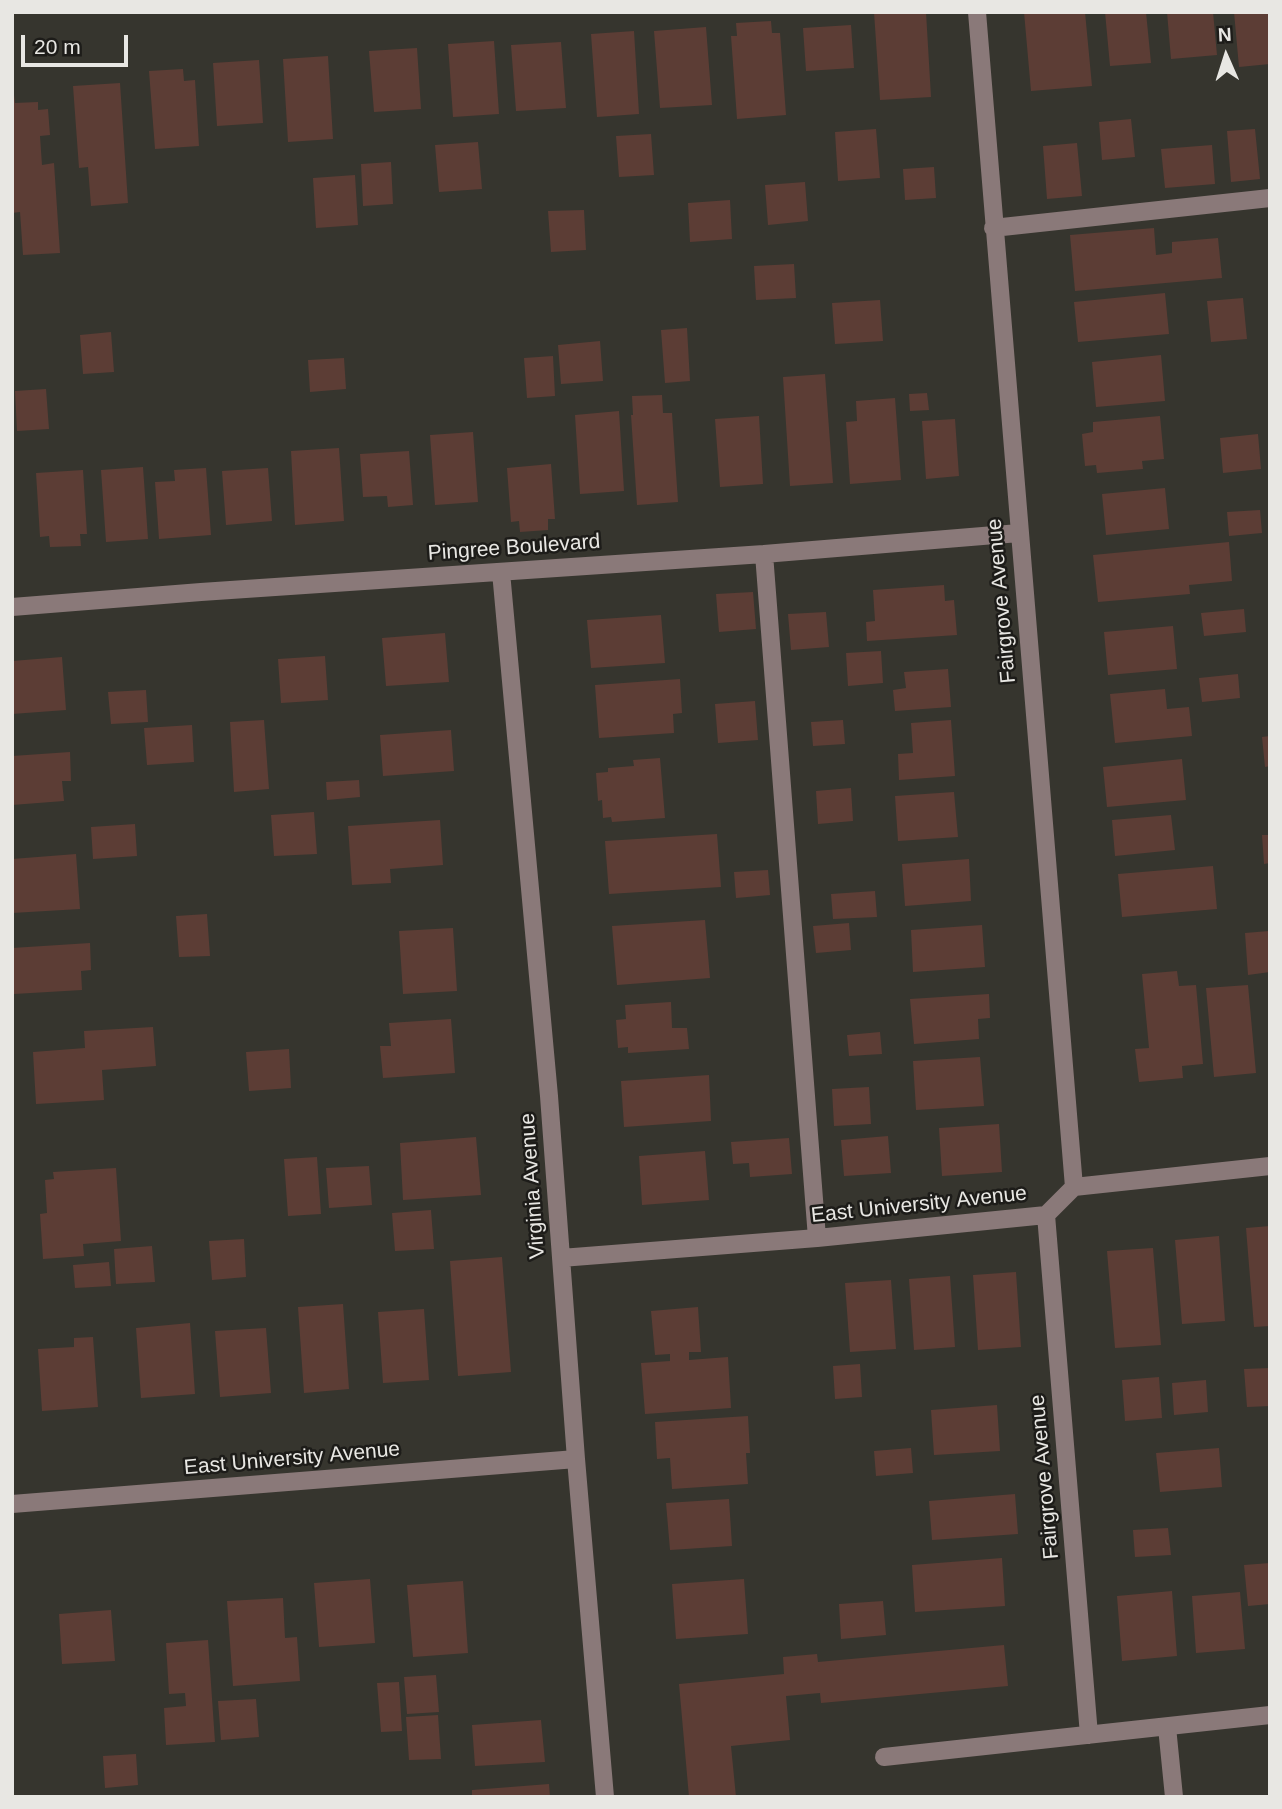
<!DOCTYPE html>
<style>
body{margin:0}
#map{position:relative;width:1282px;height:1809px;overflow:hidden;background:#36352e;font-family:Helvetica,sans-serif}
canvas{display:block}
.frame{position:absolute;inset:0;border:14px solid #e8e7e3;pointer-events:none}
.north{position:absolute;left:1191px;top:21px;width:70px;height:70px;-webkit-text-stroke:5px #1d1c19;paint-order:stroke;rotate:357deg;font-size:19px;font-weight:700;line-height:28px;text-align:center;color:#e8e7e3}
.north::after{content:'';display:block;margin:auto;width:24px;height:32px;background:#e8e7e3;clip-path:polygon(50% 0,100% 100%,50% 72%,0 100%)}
.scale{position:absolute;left:21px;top:35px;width:107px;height:32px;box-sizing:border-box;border:4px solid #e8e7e3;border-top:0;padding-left:9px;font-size:21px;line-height:24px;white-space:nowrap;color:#e8e7e3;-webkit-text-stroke:5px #1d1c19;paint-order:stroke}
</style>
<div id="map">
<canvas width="1282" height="1809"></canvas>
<div class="frame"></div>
<div class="north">N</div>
<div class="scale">20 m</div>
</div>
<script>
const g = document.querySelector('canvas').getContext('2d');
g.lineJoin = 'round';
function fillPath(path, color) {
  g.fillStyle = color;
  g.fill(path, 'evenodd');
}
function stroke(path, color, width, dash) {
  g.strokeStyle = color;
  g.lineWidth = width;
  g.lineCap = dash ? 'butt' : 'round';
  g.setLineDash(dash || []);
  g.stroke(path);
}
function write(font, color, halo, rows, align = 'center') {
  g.font = font + ' Helvetica,sans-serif';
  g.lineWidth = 5;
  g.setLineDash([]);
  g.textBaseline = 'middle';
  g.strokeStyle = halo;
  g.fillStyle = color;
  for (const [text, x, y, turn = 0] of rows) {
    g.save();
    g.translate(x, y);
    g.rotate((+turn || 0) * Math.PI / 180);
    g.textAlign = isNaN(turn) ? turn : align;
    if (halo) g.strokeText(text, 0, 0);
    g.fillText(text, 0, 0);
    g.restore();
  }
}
const building = new Path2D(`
 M874,12H926L931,97L880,100Z
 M1024,12H1085L1092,86L1031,91Z
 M1105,12H1146L1151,63L1110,66Z
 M1167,12H1213L1217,55L1171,59Z
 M1234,12H1270V64L1239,67Z
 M771,21L772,33H780L786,115L737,119L731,36H737L736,23Z
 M851,25L854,68L806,71L803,28Z
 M706,27L712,105L660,108L654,31Z
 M634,31L639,114L597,117L591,34Z
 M494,41L499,114L453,117L448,44Z
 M561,42L566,108L516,111L511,45Z
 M417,48L421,109L374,112L369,51Z
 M328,56L333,139L288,142L283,59Z
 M259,60L263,123L217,126L213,63Z
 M183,69L184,81L195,80L199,146L155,149L149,71Z
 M120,83L128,203L91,206L88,167L79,168L73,86Z
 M12,95H14L15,103L38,102V110L48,109L50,135L40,136L42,165L54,163L60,253L23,255L20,212L12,213Z
 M1131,119L1135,157L1102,160L1099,122Z
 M876,129L880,178L838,181L835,132Z
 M1255,129L1260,179L1231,182L1227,131Z
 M651,134L654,175L619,177L616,136Z
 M478,142L482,189L439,192L435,145Z
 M1077,143L1082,196L1047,199L1043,146Z
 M1212,145L1215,184L1165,188L1161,149Z
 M391,162L393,204L363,206L361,164Z
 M934,167L936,198L905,200L903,169Z
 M355,175L358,225L316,228L313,178Z
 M805,182L808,221L768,225L765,185Z
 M730,200L732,239L690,242L688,203Z
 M584,210L586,250L551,252L548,211Z
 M1154,228L1156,255L1172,253V242L1218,238L1222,278L1075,291L1070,235Z
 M794,264L796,298L756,300L754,266Z
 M1165,293L1169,334L1078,342L1074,302Z
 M1243,298L1247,339L1211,342L1207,301Z
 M880,300L883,341L835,344L832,303Z
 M687,328L690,381L665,383L661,330Z
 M111,332L114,372L83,374L80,335Z
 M600,341L603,381L561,384L558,345Z
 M1161,355L1165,401L1096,407L1092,362Z
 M553,356L555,396L527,398L524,358Z
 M344,358L346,389L310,392L308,360Z
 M825,374L833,483L790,486L783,377Z
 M46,389L49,429L17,431L15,391Z
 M927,393L929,410L910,411L909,394Z
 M662,395L663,413H672L678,502L637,505L631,415H633L632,396Z
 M895,398L901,480L850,484L846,422L857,421L856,401Z
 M619,411L624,491L580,494L575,415Z
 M759,416L763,484L720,487L715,419Z
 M1160,416L1164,459L1142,461L1143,469L1097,473L1096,465L1085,466L1082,434L1093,432V422Z
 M955,419L959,476L926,479L922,421Z
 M473,432L478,502L435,505L430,435Z
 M1258,434L1261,469L1223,473L1220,438Z
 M339,448L344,521L295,525L291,451Z
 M409,451L413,505L388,507L387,496L363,497L360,454Z
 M551,464L555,519H548V530L520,532L519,521L511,522L507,468Z
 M143,467L148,539L106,542L101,470Z
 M206,468L211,535L159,539L155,482L175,481L174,470Z
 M268,468L272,521L226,525L222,471Z
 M83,470L87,534H80L81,546L50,547L49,536L40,537L36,473Z
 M1165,488L1169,529L1106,535L1102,494Z
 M1260,510L1262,533L1229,536L1227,512Z
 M1229,542L1232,581L1189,585L1190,594L1098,602L1093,555Z
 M944,585L945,601L954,600L957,635L867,641L866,622L875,621L873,590Z
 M753,592L756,629L719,632L716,594Z
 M1244,609L1246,632L1204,636L1201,613Z
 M826,612L829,647L791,650L788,614Z
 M661,615L665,663L591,668L587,620Z
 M1173,626L1177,669L1108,675L1104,632Z
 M445,633L449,682L386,686L382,638Z
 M881,651L883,683L848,686L846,653Z
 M325,656L328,700L281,703L278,659Z
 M62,657L66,710L12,714V661Z
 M948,669L951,707L895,711L893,690L906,688L904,672Z
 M1238,674L1240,698L1202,702L1199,678Z
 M680,679L682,713L673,714L674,733L599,738L595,685Z
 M1165,689L1167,709L1189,707L1192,736L1115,743L1110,694Z
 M146,690L148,722L111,724L108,692Z
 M755,701L758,740L718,743L715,704Z
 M264,720L269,789L234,792L230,722Z
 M843,720L845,744L813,746L811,722Z
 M951,720L955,776L899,780L898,754L913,753L911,723Z
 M192,725L194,762L147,765L144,728Z
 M451,730L454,771L383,776L380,735Z
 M1270,736V766L1265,767L1262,737Z
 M70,752L71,781H62L64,801L12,805V756Z
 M660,758L665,818L612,822L611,817L603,818L602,800L598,801L596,773L608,772V768L634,766L633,760Z
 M1182,759L1186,800L1107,807L1103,767Z
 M359,780L360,797L327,800L326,782Z
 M851,788L853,821L818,824L816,791Z
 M954,792L958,837L898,841L895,796Z
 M314,812L317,854L274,856L271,815Z
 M1171,815L1175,850L1115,856L1112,820Z
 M440,820L443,865L390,869L391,883L352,885L348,826Z
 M135,824L137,856L93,859L91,827Z
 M717,834L721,887L609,894L605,841Z
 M1262,835H1270V863L1264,864Z
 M76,854L80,909L12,913V859Z
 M969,859L971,901L905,906L902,864Z
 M1213,866L1217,909L1122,917L1118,874Z
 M768,870L770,895L736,898L734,872Z
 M875,891L877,917L833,919L831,894Z
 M207,914L210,956L179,957L176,916Z
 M705,920L710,978L617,985L612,926Z
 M849,923L851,950L816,953L813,926Z
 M982,925L985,967L913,972L911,930Z
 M453,928L457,991L403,994L399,931Z
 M1269,931L1270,972L1248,975L1245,933Z
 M90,943L91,970L81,971L82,990L14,994L12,948Z
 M1177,971L1179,986L1196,985L1203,1064L1182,1066L1183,1078L1139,1082L1135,1049L1149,1048L1142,974Z
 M1248,985L1256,1073L1214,1077L1206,988Z
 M989,994L990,1018L978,1019L979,1039L914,1044L910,999Z
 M671,1002L672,1028H687L689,1049L628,1053V1047L618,1048L616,1020L626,1019L625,1005Z
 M451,1019L455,1073L383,1078L380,1046H391L389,1023Z
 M153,1027L156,1066L102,1070L104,1100L36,1104L33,1052L85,1048L84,1031Z
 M880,1032L882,1054L849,1056L847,1035Z
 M289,1049L291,1088L249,1091L246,1052Z
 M980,1057L984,1106L916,1110L913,1061Z
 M709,1075L711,1121L624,1127L621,1081Z
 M869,1087L871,1124L834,1126L832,1089Z
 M999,1124L1002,1172L942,1176L939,1128Z
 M888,1136L891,1173L844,1176L841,1140Z
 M476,1137L481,1195L403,1200L400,1143Z
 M789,1138L792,1174L750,1177L749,1163L733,1164L731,1142Z
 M705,1151L709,1200L642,1205L639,1156Z
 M317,1157L321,1214L288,1216L284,1159Z
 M369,1166L372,1205L329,1208L326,1168Z
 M116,1168L121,1241L83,1244L84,1256L43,1259L40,1214L47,1213L45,1180L54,1179L53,1172Z
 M431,1210L434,1249L395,1251L392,1213Z
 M1270,1226V1326L1254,1327L1246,1228Z
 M1219,1236L1225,1321L1182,1324L1175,1240Z
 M244,1239L246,1277L212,1280L209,1241Z
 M152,1246L155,1282L116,1284L114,1249Z
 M1153,1248L1161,1345L1115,1348L1107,1251Z
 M502,1257L511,1372L458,1376L450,1261Z
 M109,1262L111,1286L75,1288L73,1265Z
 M1016,1272L1021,1347L978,1350L973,1275Z
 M950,1276L955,1347L914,1350L909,1279Z
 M891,1280L896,1349L850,1352L845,1283Z
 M343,1304L349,1389L304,1393L298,1307Z
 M698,1307L701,1352H689V1360L728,1357L731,1408L645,1414L641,1363L670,1361V1354L655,1355L651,1311Z
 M424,1309L429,1380L383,1383L378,1312Z
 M190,1323L195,1394L141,1398L136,1328Z
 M266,1328L271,1393L220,1397L215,1331Z
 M93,1337L98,1407L42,1411L38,1349L74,1347V1338Z
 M860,1364L862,1397L835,1399L833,1366Z
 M1270,1368V1406L1247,1407L1244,1369Z
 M1159,1377L1162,1418L1125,1421L1122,1380Z
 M1206,1380L1208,1412L1174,1415L1172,1383Z
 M997,1405L1000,1451L934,1455L931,1410Z
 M748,1416L750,1453H746L748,1484L672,1489L670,1458L657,1459L655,1422Z
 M911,1448L913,1473L876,1476L874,1451Z
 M1219,1448L1222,1487L1160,1492L1156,1453Z
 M1015,1494L1018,1534L932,1540L929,1501Z
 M729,1499L732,1546L670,1550L666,1503Z
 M1168,1528L1171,1555L1135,1557L1133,1530Z
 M1002,1558L1005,1606L915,1612L912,1565Z
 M1270,1563V1604L1248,1606L1244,1565Z
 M370,1579L375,1643L319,1647L314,1583Z
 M744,1579L748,1634L676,1639L672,1584Z
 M463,1581L468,1653L413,1657L407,1585Z
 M1172,1591L1177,1656L1122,1661L1117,1596Z
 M1240,1592L1245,1649L1196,1653L1192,1596Z
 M283,1598L285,1638L297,1637L300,1681L233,1686L227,1601Z
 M883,1601L886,1635L841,1639L839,1604Z
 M111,1610L115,1661L62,1664L59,1614Z
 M208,1640L215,1742L166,1745L164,1708L186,1706L185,1693L169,1694L166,1643Z
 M1004,1645L1008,1686L821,1703L820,1693L786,1696L790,1740L731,1746L736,1797H689L679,1684L784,1674L783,1657L817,1654L818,1662Z
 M436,1675L439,1712L407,1714L404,1677Z
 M399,1682L402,1731L381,1732L377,1683Z
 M256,1699L259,1737L221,1740L218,1701Z
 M438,1715L441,1759L409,1760L406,1717Z
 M541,1720L545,1762L475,1766L472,1725Z
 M136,1754L138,1785L105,1788L103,1756Z
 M549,1784L550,1797H472V1790Z`);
const minor = new Path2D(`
 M977,12L1074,1187
 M993,228L1270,198
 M764,554L817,1238
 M501,572L549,1096L576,1459L605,1797
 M12,607L201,592L764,554L1019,533
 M1046,1215L1089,1735
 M561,1258L817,1238L1046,1215L1074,1187L1270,1166
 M12,1504L576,1459
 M1167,1727L1174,1797
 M884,1757L1270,1715`);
const streetNames = [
 ["Pingree Boulevard",514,548,-4],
 ["Fairgrove Avenue",1002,601,-95],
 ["Virginia Avenue",533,1186,-94],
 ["East University Avenue",919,1205,-6],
 ["East University Avenue",292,1459,-5],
 ["Fairgrove Avenue",1045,1477,-95]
];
fillPath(building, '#5c3d35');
stroke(minor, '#8a7979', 18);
write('21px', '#e8e7e3', '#1d1c19', streetNames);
</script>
